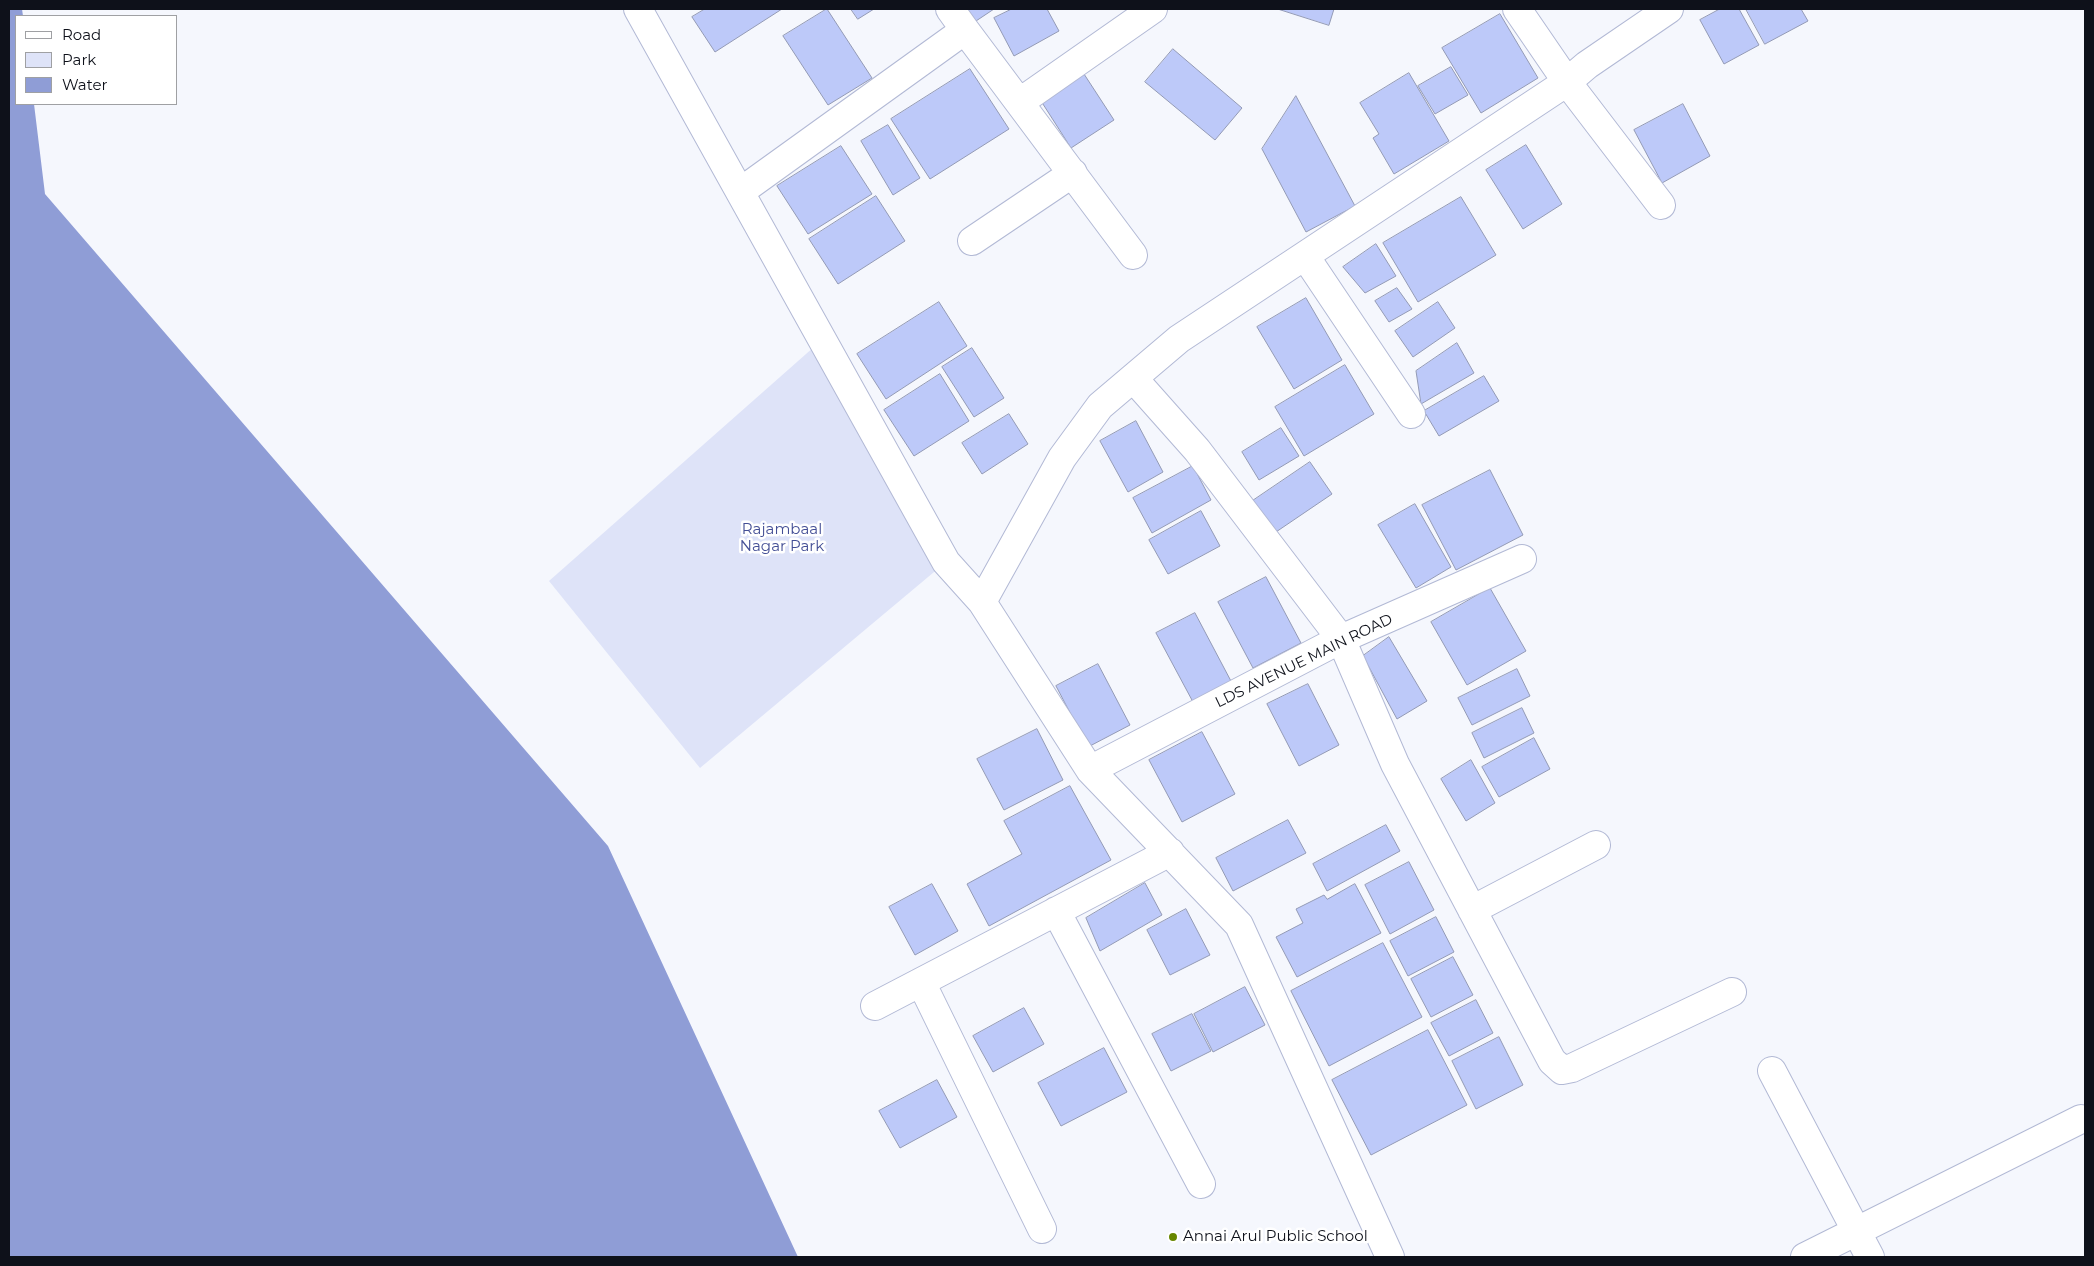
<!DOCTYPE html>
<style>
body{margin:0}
#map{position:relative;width:2094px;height:1266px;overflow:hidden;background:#f5f7fd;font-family:Montserrat,sans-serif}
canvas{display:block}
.frame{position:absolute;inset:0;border:10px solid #0e111a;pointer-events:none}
.legend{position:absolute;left:15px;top:15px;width:162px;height:90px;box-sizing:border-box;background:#fff;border:1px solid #9fa0a3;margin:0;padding:6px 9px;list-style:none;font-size:15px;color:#0e111a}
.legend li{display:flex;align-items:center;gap:10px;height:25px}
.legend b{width:25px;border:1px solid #9fa0a3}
</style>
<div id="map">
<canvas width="2094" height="1266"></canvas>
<div class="frame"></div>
<ul class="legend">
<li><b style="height:6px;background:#fff"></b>Road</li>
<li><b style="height:14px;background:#dee3f8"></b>Park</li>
<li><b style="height:14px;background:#8f9dd6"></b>Water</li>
</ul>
</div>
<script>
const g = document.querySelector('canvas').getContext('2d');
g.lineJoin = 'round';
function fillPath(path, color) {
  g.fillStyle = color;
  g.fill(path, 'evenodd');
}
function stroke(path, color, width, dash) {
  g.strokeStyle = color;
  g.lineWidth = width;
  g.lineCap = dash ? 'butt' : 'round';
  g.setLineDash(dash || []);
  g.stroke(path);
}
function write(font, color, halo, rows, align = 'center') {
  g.font = font + ' Montserrat,sans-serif';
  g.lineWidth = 5;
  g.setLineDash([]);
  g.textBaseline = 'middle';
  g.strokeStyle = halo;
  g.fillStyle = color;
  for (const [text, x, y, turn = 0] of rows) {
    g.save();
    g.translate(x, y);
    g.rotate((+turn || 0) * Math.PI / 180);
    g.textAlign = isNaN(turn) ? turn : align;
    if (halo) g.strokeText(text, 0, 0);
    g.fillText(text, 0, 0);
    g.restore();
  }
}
const green = new Path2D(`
 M823,339L946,562L700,768L549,581Z`);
const water = new Path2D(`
 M9,9H22L23,16H16V104H34L45,194L608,846L798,1257H9Z`);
const building = new Path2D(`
 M705,9H782L715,52L692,17Z
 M827,9L872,78L828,105L783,36Z
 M851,9H874L858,19Z
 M955,9H994L967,27Z
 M1012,9H1047L1059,31L1014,56L994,18Z
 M1278,9H1334L1329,25Z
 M1720,9H1739L1759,45L1724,64L1700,20Z
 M1746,9H1801L1808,21L1765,44Z
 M1500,14L1538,78L1481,113L1442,48Z
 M1173,49L1242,108L1215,140L1145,82Z
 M1451,67L1468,95L1435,114L1418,86Z
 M970,69L1009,129L930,179L891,119Z
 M1409,73L1449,141L1394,174L1373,138L1379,134L1360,103Z
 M1084,74L1114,120L1071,148L1041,101Z
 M1296,96L1355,206L1306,232L1262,149Z
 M1683,104L1710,156L1662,183L1634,130Z
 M888,125L920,178L893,195L861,141Z
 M1526,145L1562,204L1523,229L1486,170Z
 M841,146L872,194L808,234L777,186Z
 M876,196L905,241L838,284L809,239Z
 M1461,197L1496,255L1418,302L1383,243Z
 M1376,244L1396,276L1365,293L1343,267Z
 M1397,288L1412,309L1389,322L1375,301Z
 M1306,298L1342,360L1294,389L1257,327Z
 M939,302L967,346L886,399L857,354Z
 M1438,302L1455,328L1413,357L1395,331Z
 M1457,343L1474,373L1421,404L1416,371Z
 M972,348L1004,398L974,417L942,367Z
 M1345,365L1374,414L1304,456L1275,407Z
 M940,374L969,421L914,456L884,410Z
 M1484,376L1499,401L1439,436L1424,411Z
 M1009,414L1028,444L982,474L962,443Z
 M1136,421L1163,472L1128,492L1100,441Z
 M1281,428L1299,456L1259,480L1242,452Z
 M1310,462L1332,494L1273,534L1251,502Z
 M1193,466L1211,500L1152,533L1133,498Z
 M1490,470L1523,535L1456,570L1422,505Z
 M1415,504L1451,567L1416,588L1378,525Z
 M1201,511L1220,546L1168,574L1149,540Z
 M1266,577L1301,643L1253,668L1218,602Z
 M1490,588L1526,651L1467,685L1431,622Z
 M1195,613L1232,683L1193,702L1156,633Z
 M1389,637L1427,701L1397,719L1363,656Z
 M1098,664L1130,725L1088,747L1056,686Z
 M1517,669L1530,696L1472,725L1458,698Z
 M1308,684L1339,745L1299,766L1267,704Z
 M1522,708L1534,733L1484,758L1472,733Z
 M1037,729L1063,780L1004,810L977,759Z
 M1202,732L1235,794L1182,822L1149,760Z
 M1534,738L1550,769L1499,797L1482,767Z
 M1471,760L1495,803L1466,821L1441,779Z
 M1070,786L1111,860L989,926L967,884L1022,854L1004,821Z
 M1288,820L1306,853L1233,891L1216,858Z
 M1386,825L1400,851L1327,891L1313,864Z
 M1409,862L1434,910L1390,934L1365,885Z
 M1145,883L1162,915L1100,951L1086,918Z
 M932,884L958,931L915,955L889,907Z
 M1355,884L1381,933L1297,977L1276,937L1303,923L1296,909L1324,895L1327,899Z
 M1186,909L1210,955L1170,975L1147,930Z
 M1436,917L1454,952L1408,976L1390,941Z
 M1383,943L1422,1017L1329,1066L1291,991Z
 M1453,957L1473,995L1431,1017L1411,979Z
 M1245,987L1265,1025L1213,1052L1194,1014Z
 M1476,1000L1493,1033L1449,1056L1431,1023Z
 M1024,1008L1044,1044L993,1072L973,1036Z
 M1192,1014L1211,1051L1171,1071L1152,1034Z
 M1428,1030L1467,1105L1371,1155L1332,1080Z
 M1499,1037L1523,1085L1476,1109L1452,1061Z
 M1104,1048L1127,1092L1061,1126L1038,1083Z
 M937,1080L957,1117L900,1148L879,1111Z`);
const minor = new Path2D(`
 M638,9L946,562L982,602L1090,770L1239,925L1390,1257
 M950,9L965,30
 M1517,9L1567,82L1661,205
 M1020,102L1153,9
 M740,192L965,30L1133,255
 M972,241L1073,173
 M1305,256L1411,414
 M1133,378L1197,450L1341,639L1395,764L1552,1061L1562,1070L1572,1068L1732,992
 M982,602L1062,458L1100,406L1179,339L1567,82L1587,65L1669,9
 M1090,770L1341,639L1522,559
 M1472,910L1596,845
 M1056,911L1201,1184
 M921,982L1042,1229
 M875,1006L1170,852
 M1772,1071L1870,1257
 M1805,1257L2081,1119`);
const markers = [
 [1173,1237,5,"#678600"]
];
const parkNames = [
 ["Rajambaal",782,530],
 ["Nagar Park",782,547]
];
const streetNames = [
 ["LDS AVENUE MAIN ROAD",1304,661,-26]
];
const poiNames = [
 ["Annai Arul Public School",1183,1237]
];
fillPath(green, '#dee3f8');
fillPath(water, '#8f9dd6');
fillPath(building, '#bdc9f9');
stroke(building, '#939ab5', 1);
stroke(minor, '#b2b9d5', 30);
stroke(minor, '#fff', 28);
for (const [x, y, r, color] of markers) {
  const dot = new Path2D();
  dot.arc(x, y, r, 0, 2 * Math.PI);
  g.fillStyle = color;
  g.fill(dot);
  stroke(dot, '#fff', 2);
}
write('15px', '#434e95', '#fff', parkNames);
write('15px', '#0e111a', '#fff', streetNames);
write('15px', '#0e111a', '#fff', poiNames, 'left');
</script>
